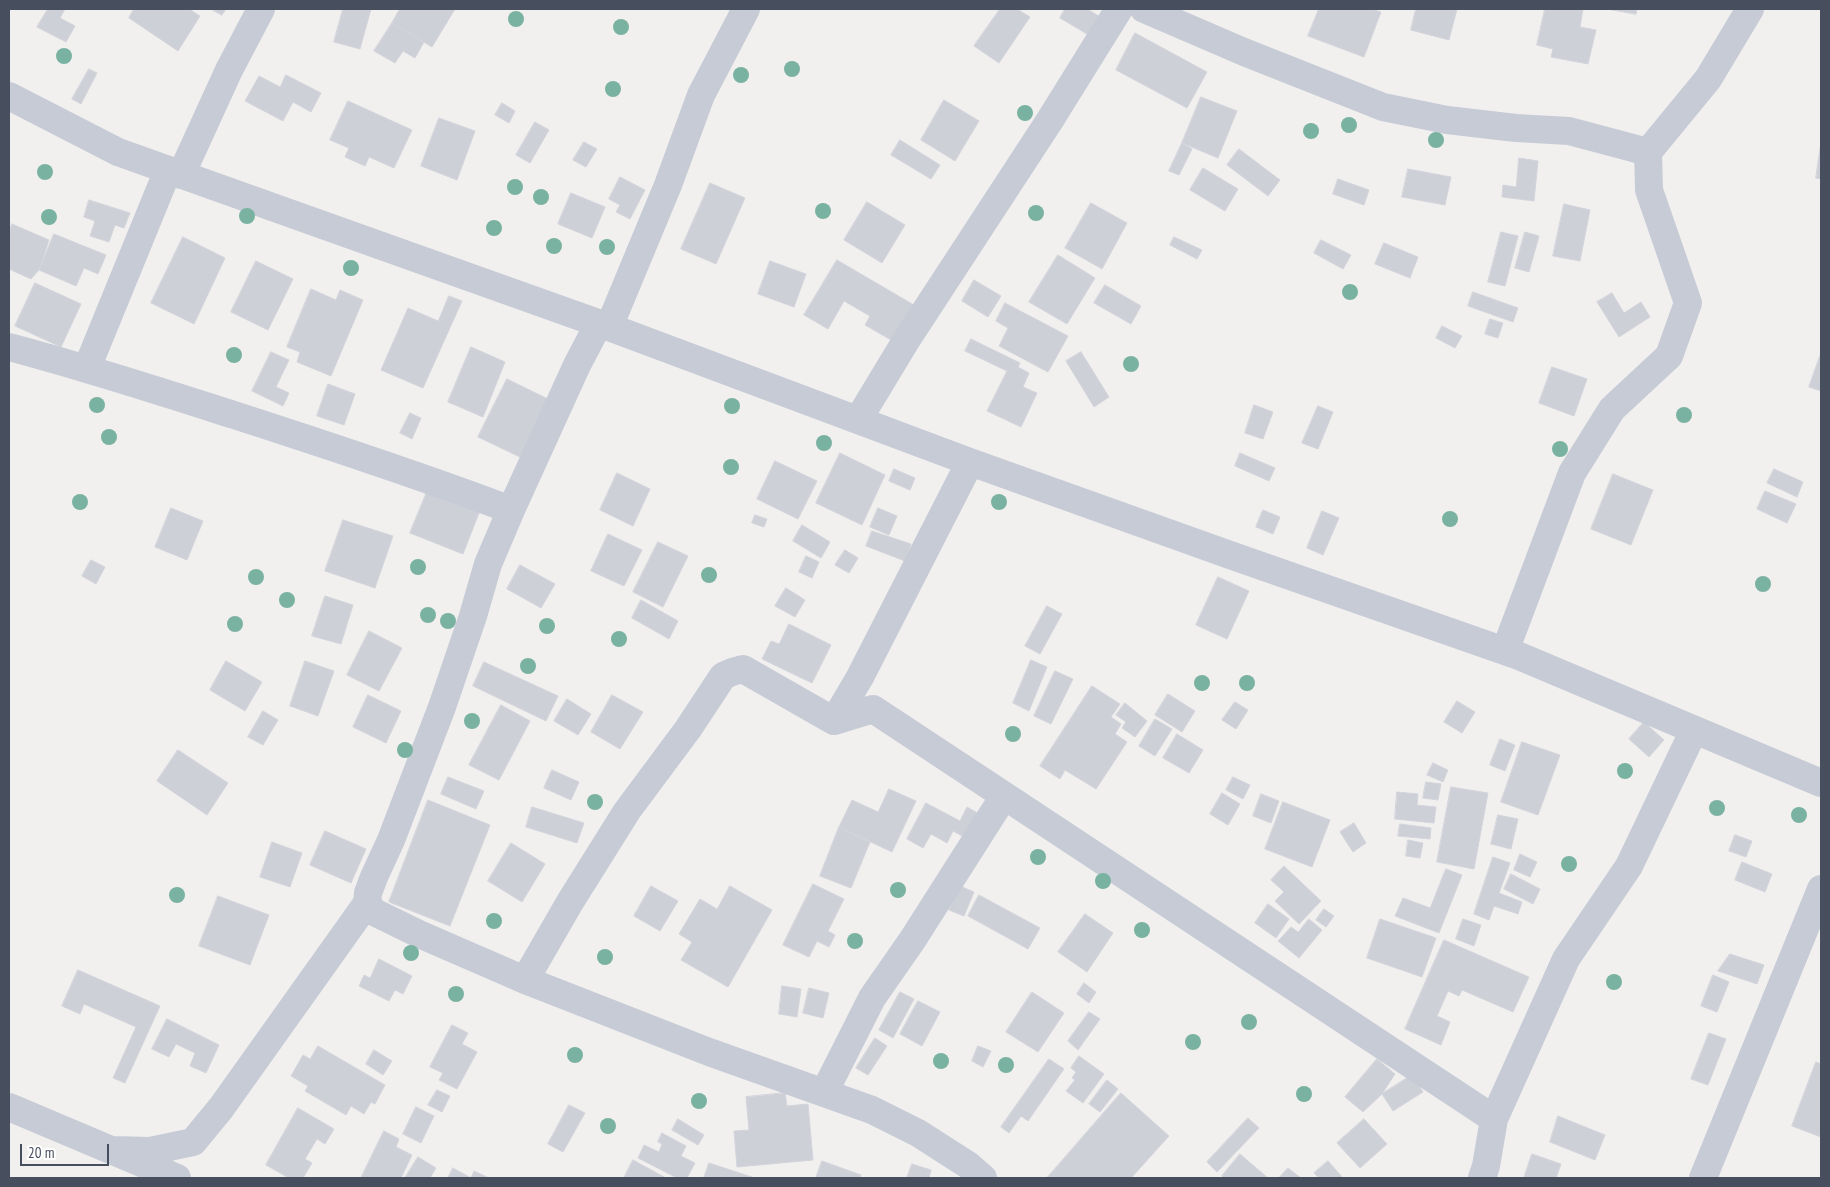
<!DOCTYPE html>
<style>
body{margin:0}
#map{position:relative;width:1830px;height:1187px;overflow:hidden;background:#f2f0ef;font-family:"PT Sans Narrow",sans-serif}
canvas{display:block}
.frame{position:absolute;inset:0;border:10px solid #474e5d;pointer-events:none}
.scale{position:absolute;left:20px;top:1144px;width:89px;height:22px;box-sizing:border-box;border:2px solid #474e5d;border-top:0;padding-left:6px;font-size:15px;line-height:18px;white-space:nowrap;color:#474e5d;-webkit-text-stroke:4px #fff;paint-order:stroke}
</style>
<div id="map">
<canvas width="1830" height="1187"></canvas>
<div class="frame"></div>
<div class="scale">20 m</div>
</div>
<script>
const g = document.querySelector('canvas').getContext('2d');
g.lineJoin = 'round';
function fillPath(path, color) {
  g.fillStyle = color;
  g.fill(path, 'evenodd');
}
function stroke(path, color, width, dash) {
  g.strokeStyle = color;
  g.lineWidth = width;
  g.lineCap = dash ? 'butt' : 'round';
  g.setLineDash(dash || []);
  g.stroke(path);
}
const building = new Path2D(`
 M48,9H65L60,18L75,26L66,42L37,27Z
 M134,9H189L200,16L178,51L129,18Z
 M211,9H226L222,15Z
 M343,9H371L360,49L334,42Z
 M400,9H455L432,47L392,23Z
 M1000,9H1017L1030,17L999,63L974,46Z
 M1065,9H1087L1104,19L1092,37L1060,18Z
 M1319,9H1371L1381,12L1364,57L1308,36Z
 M1416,9H1457L1449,40L1411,30Z
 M1545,9H1583L1580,27L1596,30L1588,64L1551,57L1553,49L1537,45Z
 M1608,9H1637L1636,14Z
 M392,23L424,42L415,58L403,51L395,63L374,51Z
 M1135,33L1207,72L1187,108L1116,70Z
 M89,69L97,73L81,104L72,99Z
 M286,75L321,93L311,112L293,102L283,121L245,101L259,76L280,87Z
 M1201,97L1237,111L1218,158L1182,143Z
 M944,100L979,121L955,161L921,140Z
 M348,101L412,130L394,168L369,157L365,166L345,157L349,148L330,140Z
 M502,103L515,111L509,123L495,115Z
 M439,118L475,131L457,180L421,166Z
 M535,122L549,130L530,163L516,155Z
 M900,140L940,165L931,179L891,155Z
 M584,142L597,149L586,167L573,160Z
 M1821,142V179L1816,178Z
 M1182,143L1192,149L1179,175L1169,171Z
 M1239,149L1280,180L1268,196L1227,165Z
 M1519,158L1538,161L1534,201L1502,197L1503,185L1516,187Z
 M1203,168L1238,189L1225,211L1190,190Z
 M1408,169L1451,177L1445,205L1402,197Z
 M620,177L645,190L630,219L616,212L620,205L609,199Z
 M1338,179L1369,190L1364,205L1333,194Z
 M710,183L745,198L716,264L681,249Z
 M571,193L605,207L592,238L558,224Z
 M89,200L130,213L124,228L115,225L109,242L90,236L95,221L84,217Z
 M867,202L905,225L882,263L844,240Z
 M1091,203L1127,223L1102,269L1065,248Z
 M1564,204L1590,210L1580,261L1553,256Z
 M12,224L49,240L39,270L31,279L9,269V233Z
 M1501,232L1518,236L1505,286L1488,282Z
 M1525,232L1539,236L1529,272L1515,268Z
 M54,234L106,255L98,274L84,268L76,286L39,270Z
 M183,237L225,258L194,324L151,303Z
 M1174,237L1202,250L1197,259L1170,245Z
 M1321,240L1351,255L1343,269L1314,253Z
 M1384,243L1418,257L1410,278L1375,264Z
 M1058,255L1095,278L1067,324L1029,302Z
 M837,260L919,308L898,344L865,325L870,316L844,301L828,329L804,315Z
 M256,261L293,279L268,330L231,312Z
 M770,261L806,274L794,307L758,294Z
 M974,280L1001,296L988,317L962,301Z
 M35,283L81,304L61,347L15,326Z
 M1105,285L1141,306L1131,324L1094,303Z
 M311,289L336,300L340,290L363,300L331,376L297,362L300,352L287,347Z
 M1473,292L1518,308L1513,322L1468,306Z
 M1612,293L1624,313L1641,302L1650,317L1619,337L1597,302Z
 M449,296L462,301L423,388L381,370L408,308L438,321Z
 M1005,303L1068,336L1048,372L999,346L1008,328L996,321Z
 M1490,319L1503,323L1498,338L1485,334Z
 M1442,326L1462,336L1455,348L1436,338Z
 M971,339L1020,363L1018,367L1029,373L1023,387L1037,393L1021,427L987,411L1007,371L965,351Z
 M471,347L505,362L483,417L448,402Z
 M271,352L289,360L276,387L289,393L283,406L252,391Z
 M1081,352L1109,397L1094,407L1066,361Z
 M1821,353V391L1809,387Z
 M1552,367L1587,379L1574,416L1539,403Z
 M507,379L550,400L522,458L478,437Z
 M328,384L355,394L344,425L317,416Z
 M1254,405L1273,412L1263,439L1245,433Z
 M1318,406L1333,412L1318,449L1302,443Z
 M410,413L421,418L412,439L400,433Z
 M840,453L885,475L862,525L816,503Z
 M1240,453L1275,468L1269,481L1235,466Z
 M775,461L817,481L798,519L757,499Z
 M894,469L915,478L910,490L889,481Z
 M1774,469L1803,482L1797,497L1767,483Z
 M617,473L650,489L633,526L600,510Z
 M1613,474L1653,490L1631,545L1591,529Z
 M429,487L481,508L463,554L410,533Z
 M1765,491L1796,504L1787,523L1757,509Z
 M171,508L203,521L187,560L155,547Z
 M878,508L897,516L889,535L870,527Z
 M1263,510L1280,517L1273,534L1256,527Z
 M1322,511L1339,518L1323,555L1307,548Z
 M755,515L767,519L764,527L752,523Z
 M343,520L393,536L375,588L325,571Z
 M802,525L830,542L821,558L793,541Z
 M872,531L911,544L905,561L866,546Z
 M608,534L642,550L624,586L591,571Z
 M658,542L688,556L663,607L633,592Z
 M845,550L858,558L849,573L835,565Z
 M806,556L819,562L812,578L799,572Z
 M91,560L105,567L96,584L82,576Z
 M520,565L555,584L541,608L507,589Z
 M1218,577L1249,591L1227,639L1196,625Z
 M786,588L805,600L795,617L775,606Z
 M325,596L353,605L341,644L312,636Z
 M641,600L678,621L669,639L632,618Z
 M1047,606L1062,614L1040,654L1025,646Z
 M789,624L831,645L812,683L762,659L771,641L779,644Z
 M369,631L402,648L379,691L347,675Z
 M1031,660L1047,667L1029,711L1013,703Z
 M226,661L262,682L245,711L210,690Z
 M305,661L334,671L318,716L290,706Z
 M484,662L558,696L546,721L473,686Z
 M1055,671L1073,679L1051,724L1034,716Z
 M1092,686L1120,704L1111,717L1121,724L1115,734L1127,742L1096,789L1065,770L1060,779L1040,766Z
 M1168,694L1195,711L1182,732L1155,715Z
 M368,695L401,711L386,743L353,727Z
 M612,695L643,712L620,749L591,732Z
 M567,699L591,714L578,735L554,721Z
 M1457,701L1475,712L1462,733L1444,722Z
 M1235,702L1248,710L1236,729L1222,720Z
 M1125,703L1147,721L1135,737L1122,728L1126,722L1116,715Z
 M501,705L530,721L499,780L469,765Z
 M263,711L278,720L263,745L248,737Z
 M1155,719L1172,729L1155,756L1139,746Z
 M1644,722L1664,740L1649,757L1629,739Z
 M1177,734L1203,750L1189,773L1163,758Z
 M1500,739L1515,745L1505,771L1490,765Z
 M1522,742L1560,755L1538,815L1501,802Z
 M178,750L228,783L207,815L157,781Z
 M1433,763L1448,770L1443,782L1427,775Z
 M552,770L579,782L571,800L544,788Z
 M448,777L484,791L476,809L441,794Z
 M1233,777L1250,785L1243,799L1226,790Z
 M1426,782L1441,784L1438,800L1423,798Z
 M1451,787L1488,793L1474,869L1437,862Z
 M889,789L916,801L892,852L839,827L852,800L878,812Z
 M1397,792L1418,794L1417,805L1436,807L1434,823L1395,819Z
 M1222,793L1240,804L1228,825L1210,814Z
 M1261,794L1279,801L1271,823L1253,816Z
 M428,800L490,825L450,926L389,902Z
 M1283,802L1330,820L1312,867L1265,849Z
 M926,803L960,821L967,807L981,815L968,839L953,831L947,843L931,834L923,848L907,839Z
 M532,807L584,823L577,843L526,827Z
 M1498,815L1518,819L1511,849L1491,844Z
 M1354,823L1366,843L1353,852L1340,832Z
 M1400,824L1431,828L1430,839L1398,836Z
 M839,827L870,842L851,888L820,876Z
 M325,831L366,849L351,883L310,865Z
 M1735,835L1752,841L1746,857L1729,851Z
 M1408,840L1423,843L1420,858L1406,856Z
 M272,842L302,853L290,887L260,877Z
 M511,843L545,864L522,902L488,881Z
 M1520,854L1537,862L1530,877L1514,870Z
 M1493,857L1510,863L1499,893L1522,902L1518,914L1494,906L1489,920L1474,914Z
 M1742,862L1772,874L1765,892L1735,880Z
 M1284,866L1321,901L1299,924L1275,901L1284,892L1271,880Z
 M1446,869L1462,875L1439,933L1395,916L1403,898L1430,908Z
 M1511,874L1540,889L1533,904L1504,889Z
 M813,884L844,899L828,931L835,935L829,947L817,941L809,957L783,945Z
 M651,886L678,901L660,931L634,916Z
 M730,886L772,910L728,987L681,960L692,942L679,934L700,899L717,909Z
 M960,886L974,892L964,916L949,910Z
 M979,895L1040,928L1028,949L968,916Z
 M218,896L269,915L250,965L199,946Z
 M1268,904L1289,919L1276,938L1255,923Z
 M1324,909L1334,916L1326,927L1316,920Z
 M1085,914L1113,933L1087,972L1058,952Z
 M1309,919L1322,930L1299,958L1278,941L1291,927L1298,932Z
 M1380,919L1436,938L1422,977L1367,958Z
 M1463,919L1481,925L1474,946L1456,939Z
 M1444,940L1529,977L1513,1012L1462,990L1459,996L1448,991L1437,1016L1450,1022L1441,1045L1405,1029Z
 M1730,954L1764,965L1757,984L1718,971Z
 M379,959L412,976L403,994L395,990L389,1001L359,986L364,975L370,978Z
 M78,970L160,1006L125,1083L113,1078L136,1027L84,1004L80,1014L62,1006Z
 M1713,975L1729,982L1717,1012L1701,1006Z
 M1084,983L1096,992L1089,1003L1077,994Z
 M782,986L801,989L797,1017L779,1014Z
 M809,988L829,993L823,1018L803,1013Z
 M900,992L914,999L893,1038L879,1030Z
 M1032,992L1064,1013L1038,1052L1006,1032Z
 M918,1001L940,1012L922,1046L900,1034Z
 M1089,1012L1100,1019L1078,1050L1068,1041Z
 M167,1019L219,1045L206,1073L190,1066L195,1053L176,1044L169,1057L152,1049Z
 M452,1025L468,1033L462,1044L477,1052L457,1089L439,1080L443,1073L430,1067Z
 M1709,1033L1726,1039L1708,1085L1691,1079Z
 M875,1038L887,1046L868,1075L856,1068Z
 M318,1046L385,1085L375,1104L371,1102L364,1114L351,1106L346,1115L305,1091L308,1086L291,1076L303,1055L310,1059Z
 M978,1046L991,1051L983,1067L972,1061Z
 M374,1050L392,1061L383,1075L366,1064Z
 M1079,1056L1104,1074L1083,1103L1066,1091L1075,1080L1072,1078L1076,1072L1071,1068Z
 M1049,1059L1064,1069L1028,1121L1021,1116L1009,1133L1001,1127Z
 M1377,1059L1395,1074L1382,1094L1363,1112L1345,1097Z
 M1816,1062L1821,1064V1137L1792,1126Z
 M1412,1075L1423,1092L1393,1111L1382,1094Z
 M1107,1080L1118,1089L1100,1112L1089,1104Z
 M437,1090L450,1096L442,1112L428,1105Z
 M785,1093L787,1106L808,1104L813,1160L737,1167L734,1131L749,1130L746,1097Z
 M1121,1093L1169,1136L1131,1178H1047Z
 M569,1105L585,1113L563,1152L548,1144Z
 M416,1107L434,1116L421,1143L403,1134Z
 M298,1108L334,1129L325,1144L317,1139L305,1159L312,1163L303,1178H289L266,1165Z
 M1558,1116L1605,1135L1595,1160L1550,1142Z
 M1248,1118L1259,1128L1217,1172L1207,1162Z
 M678,1119L704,1135L698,1145L672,1130Z
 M1364,1119L1387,1144L1360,1168L1337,1143Z
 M384,1131L399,1139L396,1147L412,1155L401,1178H361Z
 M662,1133L686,1146L681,1156L695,1163L687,1178H677L638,1158L644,1145L659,1152L662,1144L658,1142Z
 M1240,1154L1268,1178H1224L1222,1176Z
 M1532,1154L1561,1164L1556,1178H1524Z
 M418,1157L436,1168L430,1178H405Z
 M633,1160L666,1178H624Z
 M822,1161L861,1175L860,1178H816Z
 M1328,1161L1343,1178H1319L1314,1173Z
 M709,1163L755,1178H704Z
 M912,1164L931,1170L929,1178H907Z
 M453,1168L471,1178L474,1171L489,1178H448Z
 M1288,1168L1301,1178H1279Z`);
const minor = new Path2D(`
 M1144,9L1244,52L1383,107L1447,120L1516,128L1569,131L1648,152
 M9,96L118,152L609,327L970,462L1230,555L1519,656L1821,783
 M181,175L229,70L261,9
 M599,323L577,365L511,510L488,564L473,616L442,707L391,840L374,877L368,893L367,903L374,912L419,934L525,980L709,1052L872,1110L918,1133L968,1165L983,1178
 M609,327L668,185L701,95L746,9
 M9,347C85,367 159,391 234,415C327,445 419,475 511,510
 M87,368L168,170
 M858,420L907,339L1050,120L1119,9
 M970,462L860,677L834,721L873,709L1494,1119L1486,1166L1482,1178
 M1505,651L1572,473L1612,409L1669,356L1688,303L1649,190L1648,152L1708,79L1750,9
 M525,980L570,902L627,811L688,729L723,676L732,672L743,669L834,721
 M824,1093L872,998L913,939L1004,796
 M9,1107L177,1178
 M1494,1119L1566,959L1629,866L1694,730
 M113,1150L150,1151L193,1142L221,1108L367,903
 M1703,1178L1821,889`);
const trees = [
 [516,19],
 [621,27],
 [64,56],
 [792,69],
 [741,75],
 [613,89],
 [1025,113],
 [1349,125],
 [1311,131],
 [1436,140],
 [45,172],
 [515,187],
 [541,197],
 [823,211],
 [1036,213],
 [247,216],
 [49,217],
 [494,228],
 [554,246],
 [607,247],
 [351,268],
 [1350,292],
 [234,355],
 [1131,364],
 [97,405],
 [732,406],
 [1684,415],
 [109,437],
 [824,443],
 [1560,449],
 [731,467],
 [80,502],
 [999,502],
 [1450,519],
 [418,567],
 [709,575],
 [256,577],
 [1763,584],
 [287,600],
 [428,615],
 [448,621],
 [235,624],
 [547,626],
 [619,639],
 [528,666],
 [1202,683],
 [1247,683],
 [472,721],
 [1013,734],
 [405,750],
 [1625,771],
 [595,802],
 [1717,808],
 [1799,815],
 [1038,857],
 [1569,864],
 [1103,881],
 [898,890],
 [177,895],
 [494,921],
 [1142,930],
 [855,941],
 [411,953],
 [605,957],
 [1614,982],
 [456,994],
 [1249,1022],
 [1193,1042],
 [575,1055],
 [941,1061],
 [1006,1065],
 [1304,1094],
 [699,1101],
 [608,1126]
];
fillPath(building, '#ced0d7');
stroke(building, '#d3d4db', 1);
stroke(minor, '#c6cbd6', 28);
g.fillStyle = '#79b2a0';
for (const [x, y] of trees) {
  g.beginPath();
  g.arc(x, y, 8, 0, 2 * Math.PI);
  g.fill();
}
</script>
